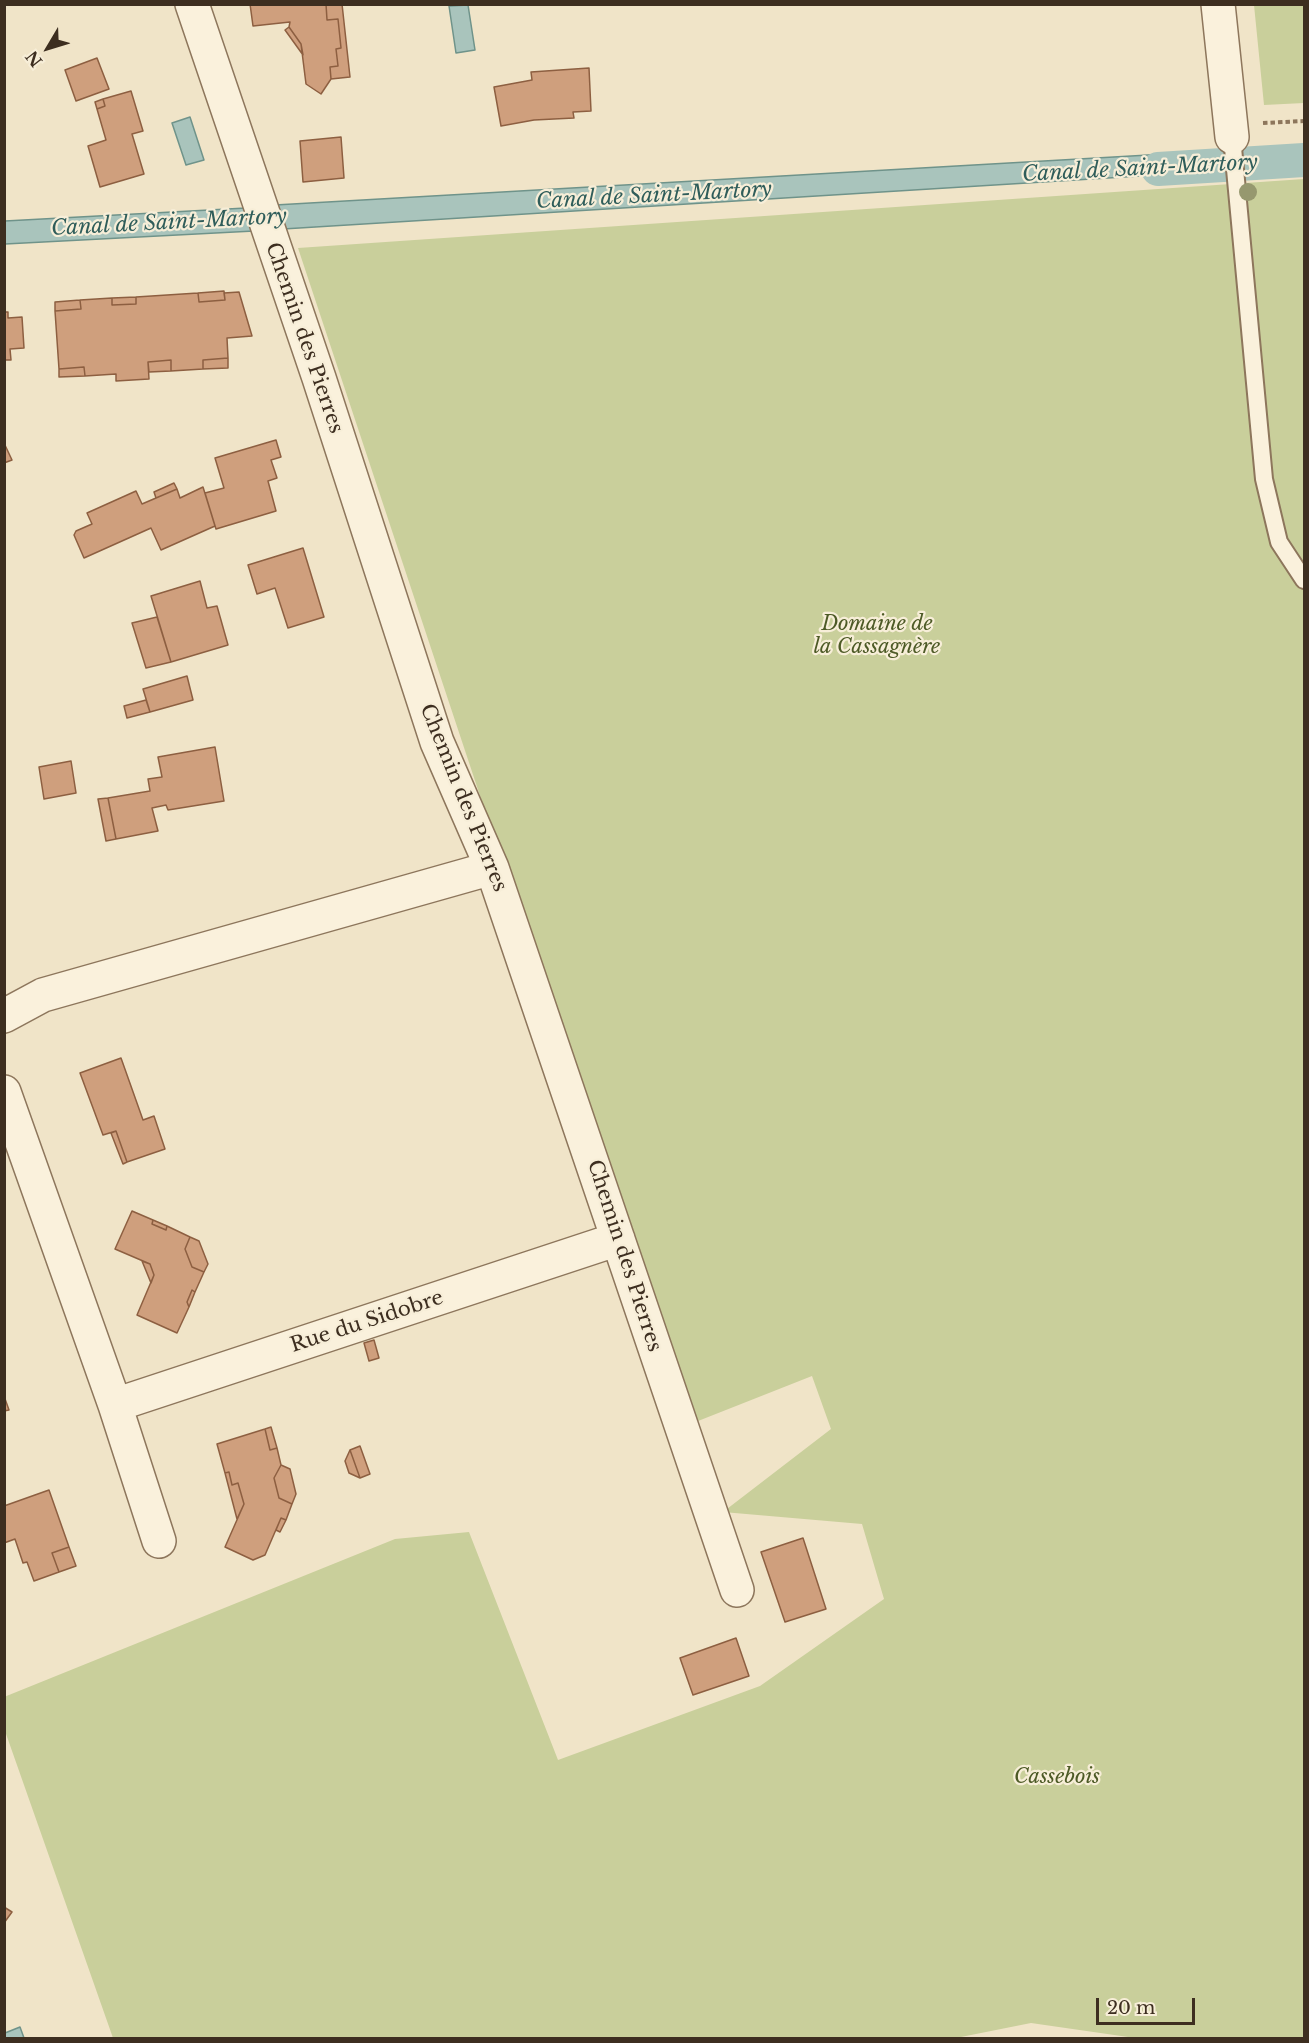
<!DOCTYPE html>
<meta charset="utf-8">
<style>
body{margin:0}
#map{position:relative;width:1309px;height:2043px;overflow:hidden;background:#f0e4c8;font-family:"Libre Baskerville",serif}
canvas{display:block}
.frame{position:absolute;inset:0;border:6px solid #3d2e20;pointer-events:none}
.north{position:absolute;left:18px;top:18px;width:60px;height:60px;-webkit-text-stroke:4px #f7eed8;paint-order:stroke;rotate:232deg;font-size:16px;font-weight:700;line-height:24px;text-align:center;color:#3d2e20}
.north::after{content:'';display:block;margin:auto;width:21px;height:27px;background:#3d2e20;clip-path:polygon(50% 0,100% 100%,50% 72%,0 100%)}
.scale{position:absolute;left:1096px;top:1998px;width:99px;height:27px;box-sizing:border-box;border:3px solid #3d2e20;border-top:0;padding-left:8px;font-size:18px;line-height:21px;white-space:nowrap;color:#3d2e20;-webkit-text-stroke:4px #f7eed8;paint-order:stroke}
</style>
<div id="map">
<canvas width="1309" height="2043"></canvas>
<div class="frame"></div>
<div class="north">N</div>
<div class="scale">20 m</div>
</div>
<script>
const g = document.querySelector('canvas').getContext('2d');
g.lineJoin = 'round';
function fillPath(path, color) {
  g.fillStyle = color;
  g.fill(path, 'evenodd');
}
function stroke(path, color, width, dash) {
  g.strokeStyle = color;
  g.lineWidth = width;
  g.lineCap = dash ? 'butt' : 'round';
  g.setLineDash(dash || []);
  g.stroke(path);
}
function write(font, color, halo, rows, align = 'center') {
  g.font = font + ' "Libre Baskerville",serif';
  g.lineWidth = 4.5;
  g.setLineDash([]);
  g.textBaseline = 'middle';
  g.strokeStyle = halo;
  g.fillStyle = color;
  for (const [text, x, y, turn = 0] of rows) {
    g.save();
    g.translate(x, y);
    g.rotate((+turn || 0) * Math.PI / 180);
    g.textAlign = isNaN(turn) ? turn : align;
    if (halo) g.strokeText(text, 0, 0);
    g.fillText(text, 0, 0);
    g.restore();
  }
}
const green = new Path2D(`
 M1254,5H1304V103L1264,105Z
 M1304,179V2038H1135L1031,2023L956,2038H113L5,1731L4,1697L395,1539L469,1532L558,1760L760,1686L884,1599L862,1524L723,1512L831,1429L812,1376L693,1423L511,889L298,248Z`);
const water = new Path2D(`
 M468,5L475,50L456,53L449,6Z
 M190,117L204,160L186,165L172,123Z
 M1304,148V170L1272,172L1269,150Z
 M1201,152L1205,172L283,229L275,205Z
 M246,208L254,231L5,244V221Z
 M20,2027L24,2038H5V2033Z`);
const canal = new Path2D(`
 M1158,169L1304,160`);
const building = new Path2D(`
 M250,4H326L327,20L338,19L341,48L336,49L338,66L330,67L331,79L321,94L306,84L301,44L289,27L290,22L253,26Z
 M326,4H342L350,77L331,79L330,67L338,66L336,49L341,48L338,19L327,20Z
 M289,27L301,44L303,55L285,30Z
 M97,58L109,89L76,101L65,70Z
 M589,68L591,111L573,112L574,118L534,120L501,126L494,87L532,80L531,72Z
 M131,91L143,131L132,134L144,174L100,187L88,146L106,140L97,109L105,106L103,99Z
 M103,99L105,106L97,109L95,102Z
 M341,137L344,178L303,182L300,141Z
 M224,291L225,300L199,302L198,293Z
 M239,292L252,336L227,338L228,358L203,360V369L171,371V360L148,362L149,379L116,381V374L85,376L84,367L59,369L55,311L81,309L80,300L112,298V305L136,304V297L198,293L199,302L225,300L224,293Z
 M136,297V304L112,305V298Z
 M80,300L81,309L55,311V302Z
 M4,312H8V318L22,317L24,348L10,349L11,360H4Z
 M228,358V368L203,369V360Z
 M171,360V371L149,372L148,362Z
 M84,367L85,376L59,377V369Z
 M276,440L281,457L271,460L277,478L268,481L276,511L216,529L205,493L224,488L215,458Z
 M4,443L12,460L4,463Z
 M174,483L177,489L156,498L154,492Z
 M203,487L215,526L161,550L151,528L84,558L74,535L76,531L92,524L87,513L136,491L142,504L177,489L180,498Z
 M303,548L324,617L288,628L275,588L257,594L248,565Z
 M200,581L207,608L217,606L228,645L171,662L151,596Z
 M157,617L171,662L146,668L132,623Z
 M187,676L193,700L150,712L143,689Z
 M146,700L150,712L127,718L124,706Z
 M215,747L224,801L168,810L166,805L152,808L158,831L116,839L108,798L150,791L148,779L162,777L158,757Z
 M71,761L76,793L44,799L39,767Z
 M108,798L116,839L106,841L98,799Z
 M121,1058L143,1120L154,1116L165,1149L127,1162L116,1131L103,1135L80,1073Z
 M116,1131L127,1162L123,1164L111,1133Z
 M132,1211L153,1220L152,1224L166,1230L167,1226L190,1237L185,1249L192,1267L204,1272L195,1292L192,1290L187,1302L189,1307L177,1333L137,1315L154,1275L150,1264L115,1249Z
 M153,1220L167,1226L166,1230L152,1224Z
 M190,1237L199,1241L208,1264L204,1272L192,1267L185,1249Z
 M142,1261L150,1264L154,1275L151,1283Z
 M192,1290L195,1292L189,1307L187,1302Z
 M374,1340L379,1358L369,1361L364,1343Z
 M4,1396L9,1410L4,1411Z
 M271,1427L277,1448L270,1450L265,1429Z
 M265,1429L270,1450L277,1448L281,1465L274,1478L279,1498L292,1504L286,1520L281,1518L265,1555L253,1560L225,1547L244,1504L238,1483L232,1485L229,1472L225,1473L217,1444Z
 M360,1446L370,1474L360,1478L350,1450Z
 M350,1450L360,1478L349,1473L345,1461Z
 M281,1465L290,1469L296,1494L292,1504L279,1498L274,1478Z
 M229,1472L232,1485L238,1483L244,1504L237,1519L225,1473Z
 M49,1490L69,1547L52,1553L59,1572L34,1581L27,1562L23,1563L15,1539L4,1543V1506Z
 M281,1518L286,1520L280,1532L276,1530Z
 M803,1538L826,1609L785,1622L761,1552Z
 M69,1547L76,1566L59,1572L52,1553Z
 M736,1638L749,1676L693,1695L680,1658Z
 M4,1907L12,1912L4,1923Z`);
const path = new Path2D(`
 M1263,123L1304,121`);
const lane = new Path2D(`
 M1232,137L1264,479L1279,542L1304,580`);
const street = new Path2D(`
 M192,4L319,378L437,742L492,868L737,1590
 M1218,4L1232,137
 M4,1016L43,995L492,868
 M4,1092L115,1405L159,1541
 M115,1405L618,1239`);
const trees = [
 [1248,192]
];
const streetNames = [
 ["Chemin des Pierres",304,338,71],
 ["Chemin des Pierres",463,798,68],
 ["Chemin des Pierres",624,1256,72],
 ["Rue du Sidobre",367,1322,-18]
];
const parkNames = [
 ["Domaine de",877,624],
 ["la Cassagnère",877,647],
 ["Cassebois",1057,1777]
];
const waterNames = [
 ["Canal de Saint-Martory",1140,169,-3],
 ["Canal de Saint-Martory",654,196,-3],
 ["Canal de Saint-Martory",169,223,-3]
];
fillPath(green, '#c9cf9b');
fillPath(water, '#a9c4bc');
stroke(water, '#6f938a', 1.5);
stroke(canal, '#a9c4bc', 34);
fillPath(building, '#cf9f7d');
stroke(building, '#8d5f41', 1.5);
stroke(lane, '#8d765c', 20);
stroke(street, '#8d765c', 36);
stroke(path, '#8d765c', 4, [4.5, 3]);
stroke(lane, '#faf1dc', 16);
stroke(street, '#faf1dc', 33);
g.fillStyle = '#96986f';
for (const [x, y] of trees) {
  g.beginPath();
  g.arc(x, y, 9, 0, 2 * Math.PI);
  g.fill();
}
write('20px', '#3d2e20', '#f7eed8', streetNames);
write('italic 20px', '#4d5a26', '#f7eed8', parkNames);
write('italic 21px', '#2f5d5a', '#f7eed8', waterNames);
</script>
